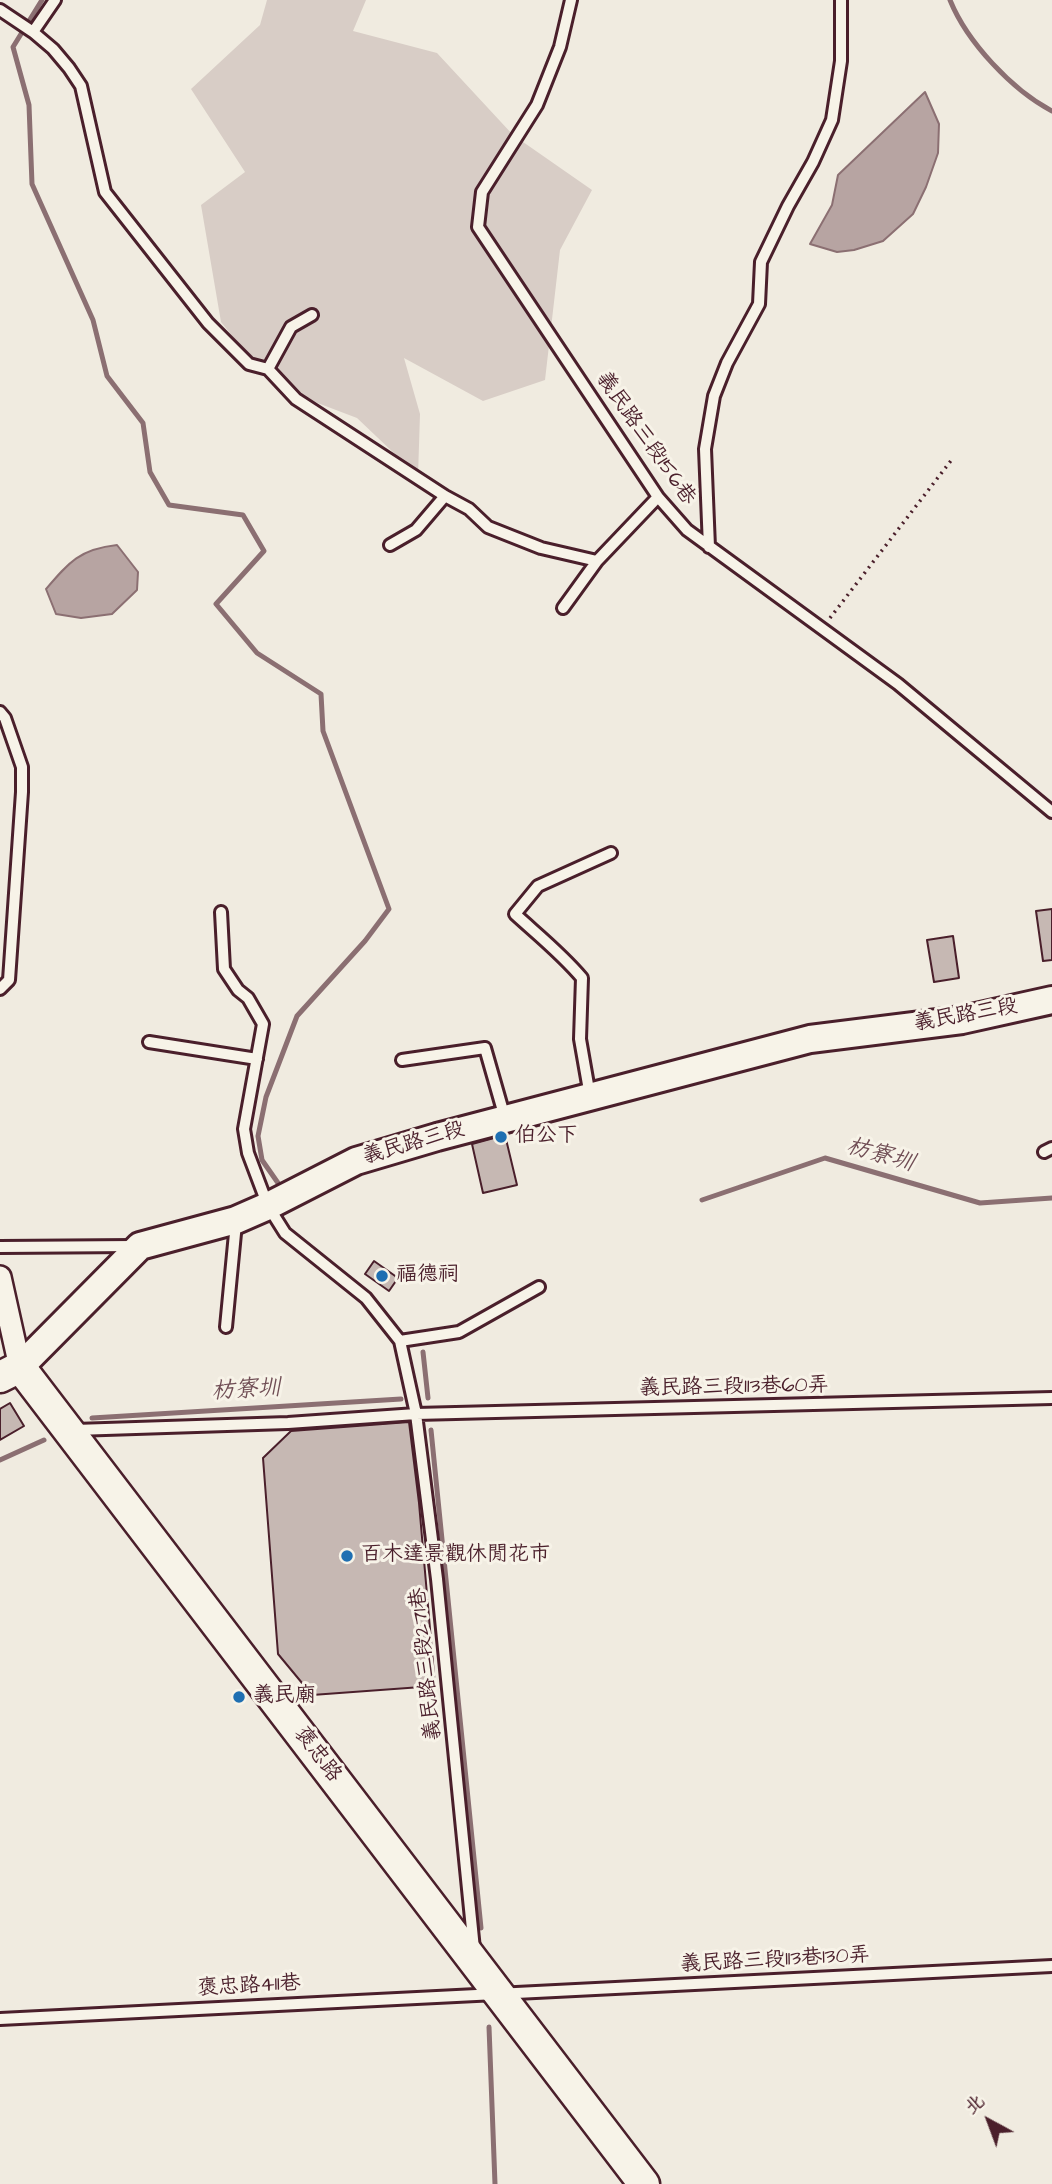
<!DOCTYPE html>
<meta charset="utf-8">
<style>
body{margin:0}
#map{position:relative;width:1052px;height:2184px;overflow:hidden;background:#f0ebe0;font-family:"Architects Daughter","LXGW WenKai TC",sans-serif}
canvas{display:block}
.north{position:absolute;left:954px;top:2086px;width:70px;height:70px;-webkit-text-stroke:5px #f7f3e8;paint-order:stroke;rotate:319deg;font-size:19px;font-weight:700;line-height:28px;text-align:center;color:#4a1f2b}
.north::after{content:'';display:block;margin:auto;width:24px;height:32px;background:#4a1f2b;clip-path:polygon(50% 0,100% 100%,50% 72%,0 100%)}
</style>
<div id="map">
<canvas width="1052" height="2184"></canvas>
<div class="north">北</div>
</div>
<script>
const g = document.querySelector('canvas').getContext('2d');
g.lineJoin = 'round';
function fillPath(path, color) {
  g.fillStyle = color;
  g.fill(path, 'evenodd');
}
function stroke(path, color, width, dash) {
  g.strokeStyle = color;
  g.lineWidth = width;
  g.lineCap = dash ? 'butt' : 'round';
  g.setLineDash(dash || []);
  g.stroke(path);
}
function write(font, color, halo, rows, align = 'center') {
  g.font = font + ' "Architects Daughter","LXGW WenKai TC",sans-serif';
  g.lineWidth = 6;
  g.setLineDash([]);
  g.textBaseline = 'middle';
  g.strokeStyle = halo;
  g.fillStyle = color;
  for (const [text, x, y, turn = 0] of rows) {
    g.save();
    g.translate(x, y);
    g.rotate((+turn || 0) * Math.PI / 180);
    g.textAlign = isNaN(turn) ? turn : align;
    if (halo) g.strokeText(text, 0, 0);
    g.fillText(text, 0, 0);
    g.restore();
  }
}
const green = new Path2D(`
 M267,0H366L353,31L437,53L513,135L592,190L560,250L545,380L483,401L404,358L420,414L418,476L357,418L273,386L221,322L201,205L245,172L191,89L260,25Z`);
const water = new Path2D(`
 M925,92L939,124L938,153L926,187L913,214L883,241L854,250L837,252L810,244L832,205L838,175Z
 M117,545L138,572L137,590L112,614L81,618L56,614L46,589C69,562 80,549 117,545Z`);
const stream = new Path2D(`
 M42,0L13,47L29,105L32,184L93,320L107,376L143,423L150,472L169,505L243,515L264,551L216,604L257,653L321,694L323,731L389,909L365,941L297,1016L266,1097L258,1136L262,1160L278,1183
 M950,0C967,42 1012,90 1052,111
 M702,1200L825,1158L980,1203L1052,1198
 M423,1352L428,1398
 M92,1418L401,1399
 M431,1430L481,1928
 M0,1460L44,1440
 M489,2027L495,2184`);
const building = new Path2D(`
 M1052,909V960L1043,961L1036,911Z
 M953,936L959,978L934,982L927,940Z
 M505,1135L517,1185L483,1193L472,1144Z
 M374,1261L398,1278L389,1291L365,1274Z
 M10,1403L24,1426L0,1440V1409Z
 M409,1422L419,1503L435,1686L312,1695L278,1654L263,1458L291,1431Z`);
const path = new Path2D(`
 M830,618L953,458`);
const service = new Path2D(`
 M571,0L560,47L537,105L482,192L478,227L658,497L687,530L898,684L1052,812
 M0,10L33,32L53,49L69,68L81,86L105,192L208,323L249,364L268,369L296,399L445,496L469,509L488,527L541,548L597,561
 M33,32L55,0
 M268,369L291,327L312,315
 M390,545L416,530L445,496
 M709,547L705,449L714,396L727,363L759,304L761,262L788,206L813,162L832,120L841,61V0
 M563,608L597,561L658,497
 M0,712L5,718L22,767V792L9,980L0,989
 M221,912L224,969L238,990L248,998L263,1024L244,1129L248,1153L268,1206L285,1233L366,1298L400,1341L416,1414L437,1579L474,1949
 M149,1042L257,1059
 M402,1060L485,1048L505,1118
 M590,1096L580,1039L582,978C562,954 538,935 515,914L538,886L611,853
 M1044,1152L1052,1148
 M0,1247L134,1246
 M226,1327L236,1223
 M400,1341L459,1332L539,1287
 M75,1430L288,1423L416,1414L1052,1398
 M0,2019L1052,1966`);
const minor = new Path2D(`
 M0,1277L20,1367`);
const tertiary = new Path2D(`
 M20,1367L140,1246L236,1220L268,1206L356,1161L437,1137L810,1039L962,1020L1052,1000`);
const secondary = new Path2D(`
 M0,1377L20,1367L644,2184`);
const markers = [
 [501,1137,7,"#1f6fb2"],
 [382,1276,7,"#1f6fb2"],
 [347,1556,7,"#1f6fb2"],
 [239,1697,7,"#1f6fb2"]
];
const streetNames = [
 ["義民路三段156巷",645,439,55],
 ["義民路三段",966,1016,-10],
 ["義民路三段",414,1144,-16],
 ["義民路三段113巷60弄",734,1388,-1],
 ["義民路三段271巷",427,1664,-96],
 ["褒忠路",317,1755,53],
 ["義民路三段113巷130弄",775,1961,-3],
 ["褒忠路411巷",249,1987,-3]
];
const poiNames = [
 ["伯公下",515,1137],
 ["福德祠",396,1276],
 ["百木達景觀休閒花市",361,1556],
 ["義民廟",253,1697]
];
const waterNames = [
 ["枋寮圳",880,1156,16],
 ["枋寮圳",246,1391,-3]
];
fillPath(green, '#d8cdc6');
fillPath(water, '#b7a4a2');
stroke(water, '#8b6f72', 2);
stroke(stream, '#8b6f72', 5);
fillPath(building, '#c6b8b3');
stroke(building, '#4a1f2b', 2);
stroke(service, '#4a1f2b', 16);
stroke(minor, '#4a1f2b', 26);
stroke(tertiary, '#4a1f2b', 32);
stroke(secondary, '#4a1f2b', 35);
stroke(path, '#4a1f2b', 3.5, [2, 5]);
stroke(service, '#f7f3e8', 10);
stroke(minor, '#f7f3e8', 21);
stroke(tertiary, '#f7f3e8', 26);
stroke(secondary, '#f7f3e8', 30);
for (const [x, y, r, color] of markers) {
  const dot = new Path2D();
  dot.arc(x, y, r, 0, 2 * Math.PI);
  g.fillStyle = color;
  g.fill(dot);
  stroke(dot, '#f7f3e8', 2.5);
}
write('21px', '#4a1f2b', '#f7f3e8', streetNames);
write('21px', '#4a1f2b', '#f7f3e8', poiNames, 'left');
write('italic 23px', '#704e55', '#f7f3e8', waterNames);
</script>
